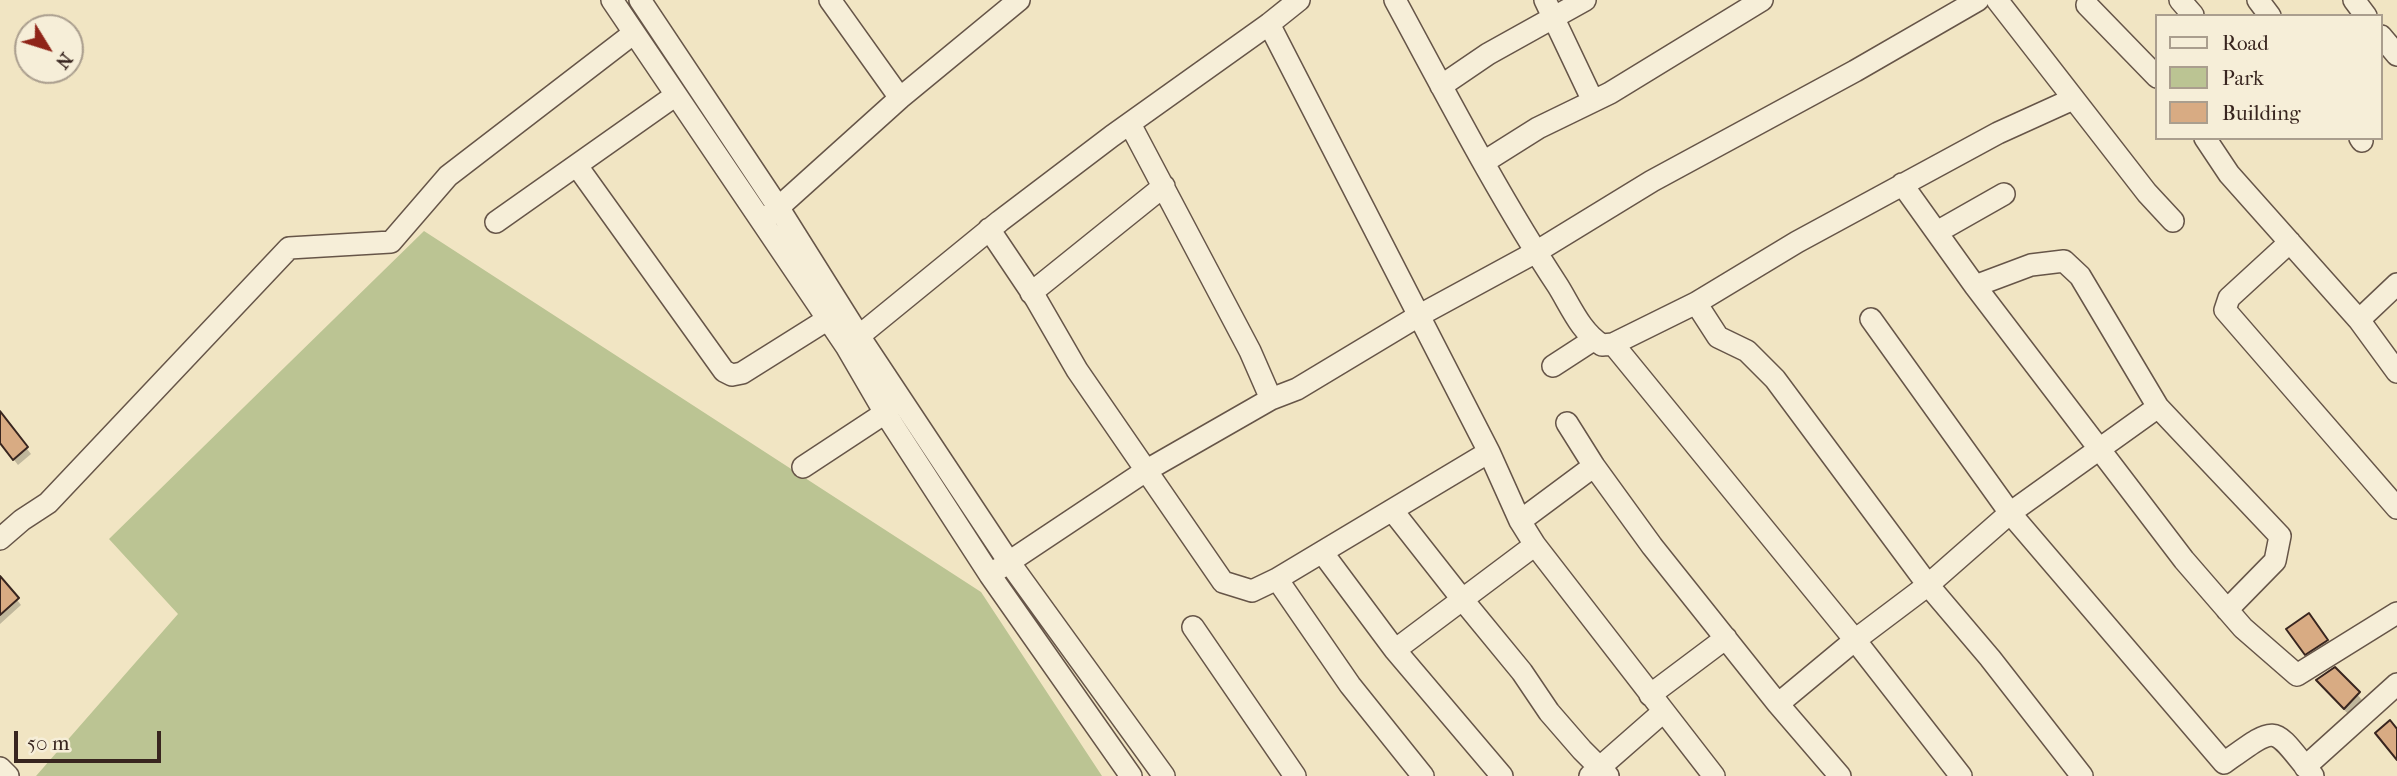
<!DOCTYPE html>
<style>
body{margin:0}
#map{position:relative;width:2397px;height:776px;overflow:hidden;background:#f1e5c3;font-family:"IM FELL French Canon",serif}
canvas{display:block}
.legend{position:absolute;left:2155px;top:14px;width:228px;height:126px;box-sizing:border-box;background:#f6eed8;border:2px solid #aa9e8e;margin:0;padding:9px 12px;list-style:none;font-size:21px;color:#38251f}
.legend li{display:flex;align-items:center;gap:14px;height:35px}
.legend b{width:35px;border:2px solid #aa9e8e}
.north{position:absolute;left:14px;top:14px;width:70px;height:70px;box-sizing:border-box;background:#f6eed8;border:2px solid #aa9e8e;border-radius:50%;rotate:128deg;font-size:19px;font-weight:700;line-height:28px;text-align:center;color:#38251f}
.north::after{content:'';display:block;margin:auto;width:24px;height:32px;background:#8f2418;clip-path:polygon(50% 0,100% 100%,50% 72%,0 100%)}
.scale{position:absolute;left:14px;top:731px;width:147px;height:32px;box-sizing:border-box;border:4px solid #38251f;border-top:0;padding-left:9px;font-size:21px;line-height:24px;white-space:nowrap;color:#38251f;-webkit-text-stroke:5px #f6eed8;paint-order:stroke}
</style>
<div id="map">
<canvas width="2397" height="776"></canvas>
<ul class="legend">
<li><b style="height:9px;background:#f6eed8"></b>Road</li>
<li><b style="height:19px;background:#bbc493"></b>Park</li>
<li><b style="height:19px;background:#d8ab83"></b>Building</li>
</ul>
<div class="north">N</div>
<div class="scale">50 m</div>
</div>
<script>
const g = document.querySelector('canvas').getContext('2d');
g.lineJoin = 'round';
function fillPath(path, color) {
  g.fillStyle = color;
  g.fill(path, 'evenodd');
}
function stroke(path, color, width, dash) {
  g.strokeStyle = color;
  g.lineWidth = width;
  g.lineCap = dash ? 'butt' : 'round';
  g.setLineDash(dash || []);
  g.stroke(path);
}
const green = new Path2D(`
 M424,231L981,592L1102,776H36L178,614L109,539Z`);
const shadow = new Path2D(`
 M0,414L31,454L18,465L0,442Z
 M0,578L21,605L0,624Z
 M2308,616L2330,647L2310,660L2292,635Z
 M2335,669L2362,700L2348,714L2318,681Z`);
const building = new Path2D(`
 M0,411L28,447L13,460L0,443Z
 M0,576L19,598L0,615Z
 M2309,613L2328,640L2305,655L2286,629Z
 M2335,667L2360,692L2344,709L2316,680Z
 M2390,720L2397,729V760L2375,733Z`);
const minor = new Path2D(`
 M612,0L846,346L885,413L990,575L1131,776
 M640,0L778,207L859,336L1009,562L1164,776
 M830,0L900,98
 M1395,0C1447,96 1498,195 1558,286C1571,307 1581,332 1602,345L1613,344L1696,303L1797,242L1998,133L2073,99
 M1545,0L1593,101
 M1997,0L2147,193L2173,221
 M2180,0L2193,15
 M2258,0L2270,16
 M2354,0L2366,16
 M2087,5L2157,77
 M2381,36L2397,55
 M1441,86L1488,54L1585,0
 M1130,124L1250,351L1271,399L1297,389L1420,315L1536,252L1652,181L1855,71L1978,0
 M2205,138L2229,174L2359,320
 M2360,138L2362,141
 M1484,162L1538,128L1610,93L1762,0
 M577,166L724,371L732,375L742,373L828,319
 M1902,184L1975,286L2184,560L2243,628L2297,675L2397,613
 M770,215L900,98L1019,0
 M496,222L676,95
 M989,229L1036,299L1077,370L1223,582L1252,591L1277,579L1489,452L1269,24
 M1937,232L2004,194
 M2290,242L2229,298L2225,310L2397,508
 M2397,284L2359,320L2397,372
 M1975,286L2031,265L2064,261L2080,276L2158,407L2280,536L2275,561L2227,610
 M1031,293L1164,186
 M1696,303L1718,337L1747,351L1775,379L1928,585L1990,658L2082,776
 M1871,319L2010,513L2224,763C2280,723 2271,725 2313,776
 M1613,344L1855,640L1961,776
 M848,345L1000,221L1112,136L1269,24L1299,0
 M1553,366L1593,340
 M1567,423L1594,466L1652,546L1778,704
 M1489,452L1520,521L1535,545L1714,776
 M803,467L885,413
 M1392,510L1462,599L1522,672L1549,712L1582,750L1608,776
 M1520,521L1594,466
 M0,539L22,520L48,503L289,248L391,242L448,176L634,33
 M1322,552L1395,650L1502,776
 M997,570L1147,470L1271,399
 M1277,579L1350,685L1423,776
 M1193,627L1295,776
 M1395,650L1535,545
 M1650,695L1726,638
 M2305,767L2397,684
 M0,768L8,776
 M1590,776L1663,712
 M1840,776L1778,704L1855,640L1928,585L2010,513L2158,407`);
fillPath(green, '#bbc493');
fillPath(shadow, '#0003');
fillPath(building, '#d8ab83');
stroke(building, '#38251f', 2);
stroke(minor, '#665548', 24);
stroke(minor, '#f6eed8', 21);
</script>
